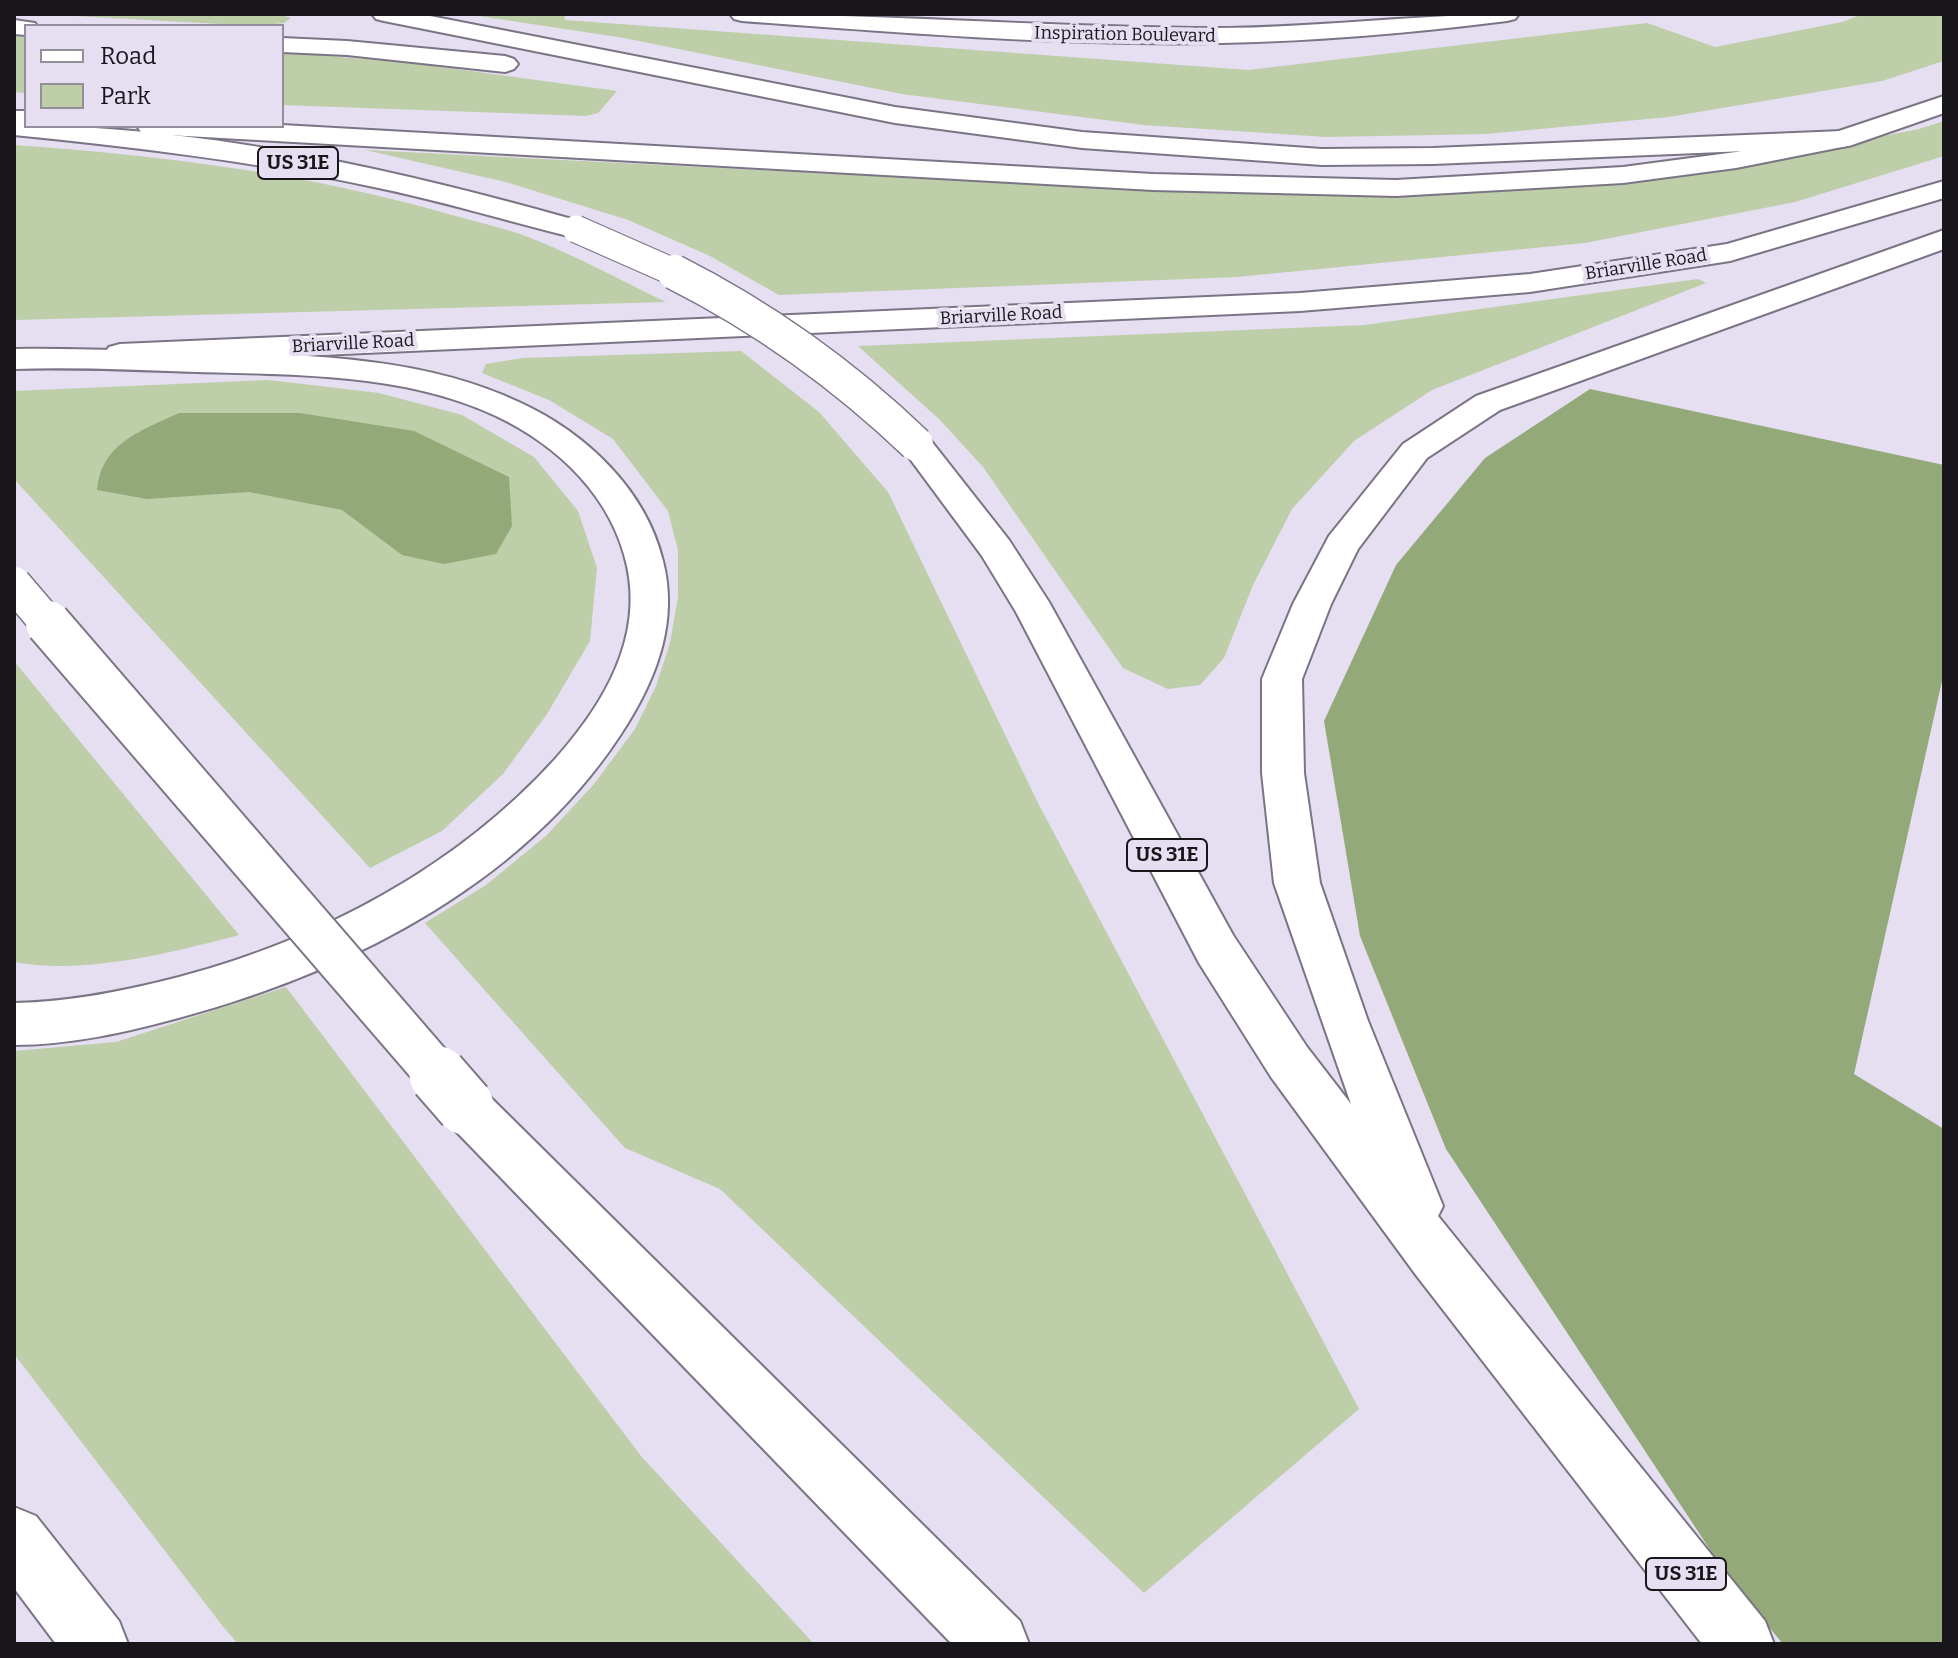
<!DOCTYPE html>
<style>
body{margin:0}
#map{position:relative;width:1958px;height:1658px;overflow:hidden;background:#e6def1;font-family:Bitter,serif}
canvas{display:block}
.frame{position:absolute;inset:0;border:16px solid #18151b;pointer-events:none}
.legend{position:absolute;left:24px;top:24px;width:260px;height:104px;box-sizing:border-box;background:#e6def1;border:2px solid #948e9b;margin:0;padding:10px 14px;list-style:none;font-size:24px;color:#18151b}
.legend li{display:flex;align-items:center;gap:16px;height:40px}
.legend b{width:40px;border:2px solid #948e9b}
</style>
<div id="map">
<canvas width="1958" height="1658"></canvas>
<div class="frame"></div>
<ul class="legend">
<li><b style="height:10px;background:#fff"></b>Road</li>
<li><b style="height:22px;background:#bdcea8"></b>Park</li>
</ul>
</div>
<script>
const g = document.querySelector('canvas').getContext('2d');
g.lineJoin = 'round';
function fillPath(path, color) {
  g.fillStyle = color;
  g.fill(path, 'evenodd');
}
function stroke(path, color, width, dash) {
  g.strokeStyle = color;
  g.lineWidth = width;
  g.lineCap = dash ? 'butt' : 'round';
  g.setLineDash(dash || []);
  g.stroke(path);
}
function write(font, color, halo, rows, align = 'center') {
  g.font = font + ' Bitter,serif';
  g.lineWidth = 8;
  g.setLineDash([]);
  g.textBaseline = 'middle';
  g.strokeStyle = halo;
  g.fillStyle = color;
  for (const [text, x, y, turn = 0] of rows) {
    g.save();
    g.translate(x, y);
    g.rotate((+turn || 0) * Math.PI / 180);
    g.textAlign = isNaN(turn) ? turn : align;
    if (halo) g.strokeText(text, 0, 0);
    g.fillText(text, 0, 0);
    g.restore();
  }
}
const green = new Path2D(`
 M39,14H278L291,18L284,23L257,26Z
 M466,14H564L565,20L1248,70L1647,23L1715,47L1842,22L1863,14H1944V61L1882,81L1669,117L1486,134L1326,137L1144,125L902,94L624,38Z
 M14,36H26V93L14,92Z
 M282,52L412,63L617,91L598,113L586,116L282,105Z
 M1944,121V156L1795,202L1585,243L1237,277L779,295L710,256L628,220L506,182L365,150L1231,194H1384L1739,165L1919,129Z
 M14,145C161,155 311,174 452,215C477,222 504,228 528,237C575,255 620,280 666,302L14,320Z
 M1698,279L1706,283L1432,390L1354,441L1292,509L1253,585L1224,658L1200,685L1168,689L1123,668L983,467L940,420L858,346L1364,325Z
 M741,351L819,412L888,492L1038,803L1359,1409L1144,1593L720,1189L625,1148L425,923L486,885L547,835L594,784L635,729L656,686L670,643L678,597V550L668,511L613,439L549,400L482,373L486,364L523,358Z
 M269,380L379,393L462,415L534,457L578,511L597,568L590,641L547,714L503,774L442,831L370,868L14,479V391Z
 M14,661L239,935C170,953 85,975 14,962Z
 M286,987L641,1456L814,1644H238L221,1624L14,1354V1051L116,1042Z`);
const forest = new Path2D(`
 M1590,389L1944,465V672L1854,1074L1944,1129V1644H1783L1732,1583L1446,1149L1360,936L1324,721L1396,565L1485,458Z
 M179,413H300L414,431L509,477L512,526L496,554L444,564L402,555L342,510L249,492L147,499L97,490C101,443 141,431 179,413Z`);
const minor = new Path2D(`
 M730,14C892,14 1054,28 1216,28C1317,28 1418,14 1519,14L1515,19L1507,21C1412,33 1318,41 1222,43C1062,46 902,33 742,21L734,19Z`);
const major = new Path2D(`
 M1944,96V113L1852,145L1736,168L1623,183L1396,196L1153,190L150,134L141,132L137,126L282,125L1153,174L1396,180L1623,167L1736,152L1836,132Z
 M14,111H26V126H30L14,127Z
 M1944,181V198L1730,261L1530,292L1300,311L120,364L109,361L104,354L109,347L120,344L1300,293L1530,274L1727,244Z`);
const highway = new Path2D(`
 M372,14H420L895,107L1082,132L1322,149L1433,148L1842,131L1852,133L1855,139L1852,145L1842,147L1433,164L1322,165L1082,148L895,123L384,21L376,19Z
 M14,20L35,23L37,26H26V35L14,34Z
 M282,38L347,41L505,56L514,59L518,64L514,69L505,72L347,55L282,52Z
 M14,119L26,120V126C208,126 411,173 586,223L591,229L586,235L576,238C507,221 439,200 369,186C252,161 133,147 14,135Z
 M1944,230V249L1500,410L1427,458L1358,549L1331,604L1302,679L1304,773L1320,883L1368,1021L1443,1206L1438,1216L1765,1621L1774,1644H1702L1416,1275L1271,1077L1199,963L1016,612L982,556L899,444L904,437L916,434L928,437L1009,540L1049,602L1233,935L1307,1047L1351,1104L1274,883L1262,773V679L1293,604L1329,536L1403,444L1476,396Z
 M14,349C74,348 133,351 193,352C302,355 421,355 521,403C586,433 646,490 663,561C678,620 658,674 628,723C531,880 354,970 182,1017C127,1032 71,1045 14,1045V1003C70,1002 125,991 179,977C322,939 456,868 556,758C603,705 643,639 627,566C612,497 559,446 496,416C405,373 296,375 197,372C136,370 75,367 14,369Z
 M465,1083L483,1090L1020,1621L1029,1644H952L447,1122L440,1106L447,1090Z
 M14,1507L36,1516L119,1621L128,1644H56L14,1588Z`);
const highwayBridgeFar3 = new Path2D(`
 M576,229L678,274`);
const highwayBridgeFar2 = new Path2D(`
 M674,272C765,318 843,374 916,444
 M14,584L49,625`);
const highwayBridgeFar1 = new Path2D(`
 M48,623L440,1077`);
const highwayBridge = new Path2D(`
 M438,1075L465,1106`);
const farStreetnames = [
 ["Inspiration Boulevard",1125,35,1],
 ["Briarville Road",1646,265,-9],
 ["Briarville Road",1001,316,-3],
 ["Briarville Road",353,344,-3]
];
const shields = [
 [298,163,80],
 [1167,855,80],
 [1686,1574,80]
];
const shieldNames = [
 ["US 31E",298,163],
 ["US 31E",1167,855],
 ["US 31E",1686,1574]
];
fillPath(green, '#bdcea8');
fillPath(forest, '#94a979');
stroke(minor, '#7b7485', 4);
stroke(major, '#7b7485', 4);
stroke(highway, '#7b7485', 4);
fillPath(minor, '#fff');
fillPath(major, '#fff');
fillPath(highway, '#fff');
stroke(highwayBridgeFar3, '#7b7485', 29, []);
stroke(highwayBridgeFar2, '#7b7485', 37, []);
stroke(highwayBridgeFar1, '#7b7485', 48, []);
stroke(highwayBridge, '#7b7485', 61, []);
stroke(highwayBridgeFar3, '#fff', 27);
stroke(highwayBridgeFar2, '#fff', 34);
stroke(highwayBridgeFar1, '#fff', 44);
stroke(highwayBridge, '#fff', 57);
write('18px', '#18151b', '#e6def1', farStreetnames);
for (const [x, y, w] of shields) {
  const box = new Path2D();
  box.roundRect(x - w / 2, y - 16, w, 32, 6);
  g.fillStyle = '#e6def1';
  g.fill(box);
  stroke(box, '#18151b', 2);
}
write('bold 20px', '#18151b', null, shieldNames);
</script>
